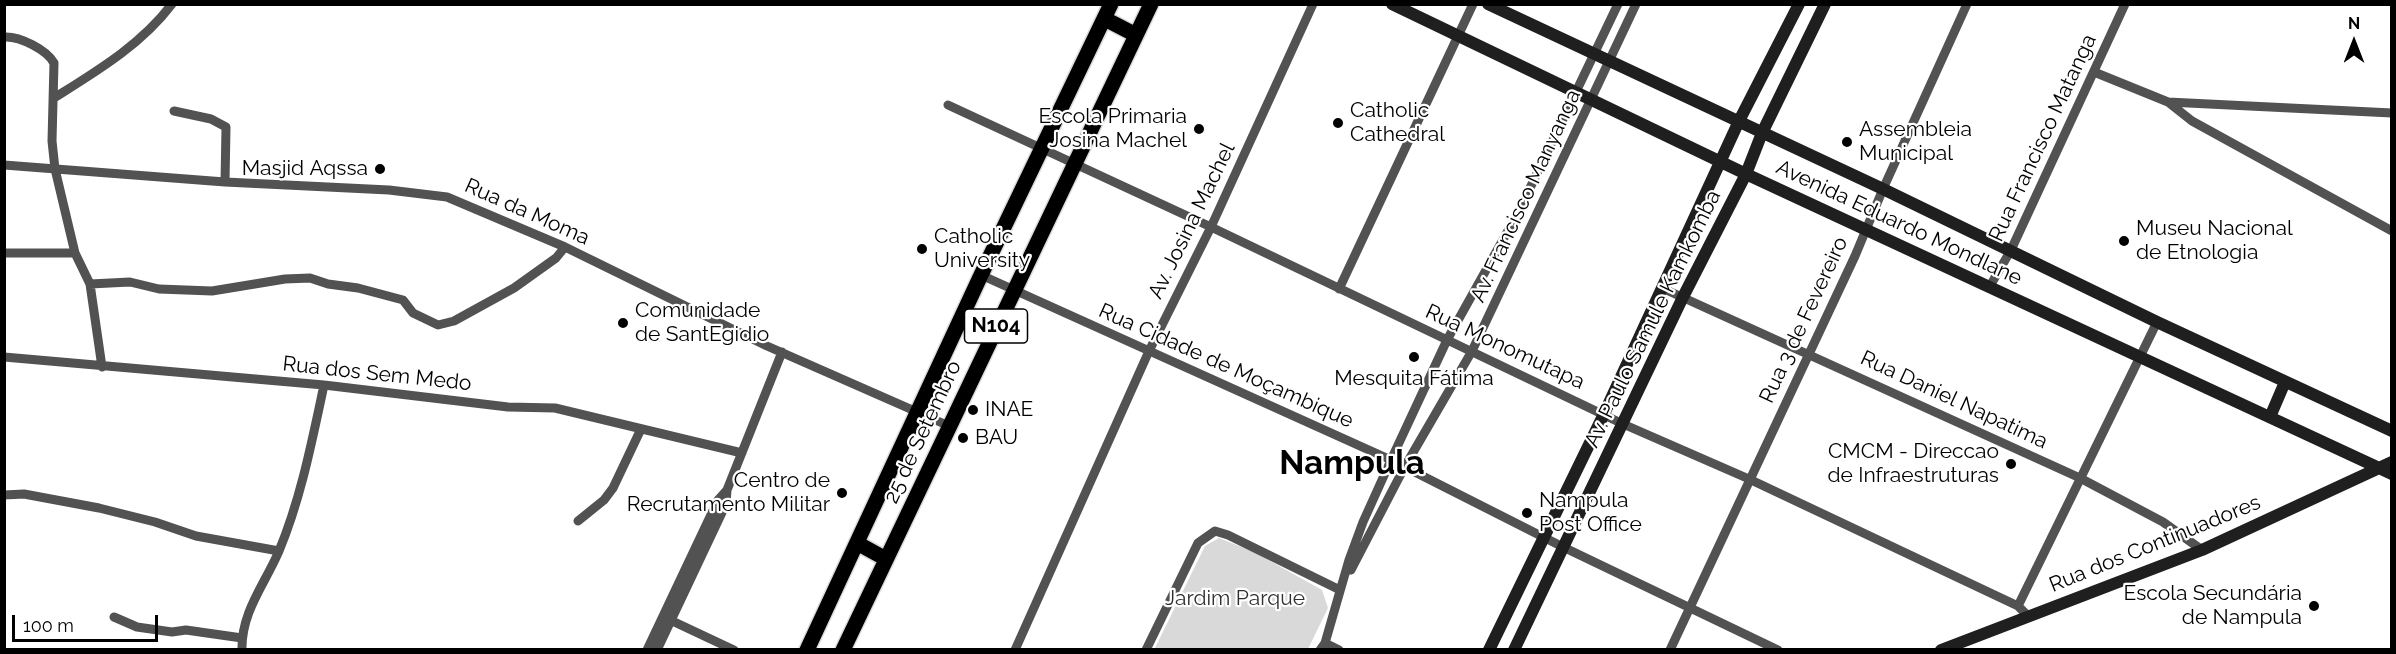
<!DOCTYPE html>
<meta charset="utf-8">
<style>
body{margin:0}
#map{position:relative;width:2396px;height:654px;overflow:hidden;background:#fff;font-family:Raleway,sans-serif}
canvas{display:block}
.frame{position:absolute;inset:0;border:6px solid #000;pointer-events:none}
.north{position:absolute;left:2324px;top:12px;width:60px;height:60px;-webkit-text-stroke:4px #fff;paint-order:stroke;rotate:0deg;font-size:16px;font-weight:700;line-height:24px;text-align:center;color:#000}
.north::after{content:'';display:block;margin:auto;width:21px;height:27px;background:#000;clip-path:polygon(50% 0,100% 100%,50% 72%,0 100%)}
.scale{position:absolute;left:12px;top:615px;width:146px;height:27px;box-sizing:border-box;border:3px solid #000;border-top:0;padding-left:8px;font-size:18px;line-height:21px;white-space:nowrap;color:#000;-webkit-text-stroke:4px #fff;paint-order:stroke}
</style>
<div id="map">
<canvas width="2396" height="654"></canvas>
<div class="frame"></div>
<div class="north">N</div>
<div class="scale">100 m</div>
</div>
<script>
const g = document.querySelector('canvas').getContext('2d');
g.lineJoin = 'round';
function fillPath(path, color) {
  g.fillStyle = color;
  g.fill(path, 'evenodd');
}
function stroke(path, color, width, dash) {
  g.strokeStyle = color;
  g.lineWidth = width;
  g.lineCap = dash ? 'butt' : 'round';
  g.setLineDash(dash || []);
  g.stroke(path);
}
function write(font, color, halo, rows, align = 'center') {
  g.font = font + ' Raleway,sans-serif';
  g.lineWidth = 4.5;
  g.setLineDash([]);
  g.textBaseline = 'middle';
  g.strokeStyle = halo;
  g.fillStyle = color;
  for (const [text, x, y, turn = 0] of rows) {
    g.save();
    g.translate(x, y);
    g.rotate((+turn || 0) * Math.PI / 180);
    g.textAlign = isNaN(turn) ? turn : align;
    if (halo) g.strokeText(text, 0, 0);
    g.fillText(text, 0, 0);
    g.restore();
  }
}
const green = new Path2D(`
 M1219,538L1254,552L1322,590L1328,608L1308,649L1154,650L1205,546Z`);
const street = new Path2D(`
 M4,37C20,36 47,50 54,63L52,141L55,169L75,253L90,284L102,367
 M2094,72L2168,102L2392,113
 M54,98C97,71 141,45 172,4
 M2168,102L2192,121L2392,231
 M948,105L1211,227L1623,424L1749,479L2018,606L2028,616
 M174,111L211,119L226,127L225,182
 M4,165L225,182L389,190L447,197L565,247L767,346L949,426
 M4,253H75
 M981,275L1391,460L1563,547L1778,650
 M90,284L130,282L159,289L212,291L285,279L310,278L328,284L358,288L403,300L413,313L438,325L454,321L514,288L556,258L565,247
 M1990,286L2011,250L2125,4
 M1662,288L2080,478L2163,522L2202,550
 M1339,289L1473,4
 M4,357L324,385L508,407L555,408L742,453
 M4,495L24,494L99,508L155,522L196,536L279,551
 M578,521L604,500L613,488L641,429
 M1351,570L1404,468L1472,351L1636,4
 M2018,606L2157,322
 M114,617L137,627L172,632L186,630L242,638
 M668,619L734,650
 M1325,643L1339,650
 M242,650C241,612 265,584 279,551C301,498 312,441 324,385
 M647,650L718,500L727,490
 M657,650L726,504L727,490L782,352
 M1015,650L1149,351L1211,227L1313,4
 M1146,650L1198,543L1215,531L1228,535L1340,590
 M1320,650L1325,643L1349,560L1363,522L1391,460L1447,340L1519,211L1618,4
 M1670,650L1855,256L1883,189L1967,4`);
const secondary = new Path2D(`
 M1392,4L1746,174L2392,474
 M1488,4L1883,189L2157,322L2392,431
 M2270,417L2285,382
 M1489,650L1604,414L1739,121L1799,4
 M1514,650L1683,297L1746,174L1762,133L1825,4
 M1941,650L2202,550L2392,462`);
const primary = new Path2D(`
 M1105,19L1136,35
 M857,543L886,559
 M807,650L981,275L1111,4
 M843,650L1151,4`);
const markers = [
 [1338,123,6,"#000"],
 [1199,129,6,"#000"],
 [1847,142,6,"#000"],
 [380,169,6,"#000"],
 [2124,241,6,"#000"],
 [922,249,6,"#000"],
 [623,323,6,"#000"],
 [1414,357,6,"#000"],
 [973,410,6,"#000"],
 [963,438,6,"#000"],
 [2011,464,6,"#000"],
 [842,493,6,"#000"],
 [1527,513,6,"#000"],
 [2314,606,6,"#000"]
];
const shields = [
 [996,326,63]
];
const shieldNames = [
 ["N104",996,326]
];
const poiNames = [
 ["Catholic",1350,111],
 ["Cathedral",1350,135],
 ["Escola Primaria",1187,117,"right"],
 ["Josina Machel",1187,141,"right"],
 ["Assembleia",1859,130],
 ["Municipal",1859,154],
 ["Masjid Aqssa",368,169,"right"],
 ["Museu Nacional",2136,229],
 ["de Etnologia",2136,253],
 ["Catholic",934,237],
 ["University",934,261],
 ["Comunidade",635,311],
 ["de SantEgidio",635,335],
 ["Mesquita Fátima",1414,379,"center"],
 ["INAE",985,410],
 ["BAU",975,438],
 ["CMCM - Direccao",1999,452,"right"],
 ["de Infraestruturas",1999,476,"right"],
 ["Centro de",830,481,"right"],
 ["Recrutamento Militar",830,505,"right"],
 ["Nampula",1539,501],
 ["Post Office",1539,525],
 ["Escola Secundária",2302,594,"right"],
 ["de Nampula",2302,618,"right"]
];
const streetNames = [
 ["Rua Francisco Matanga",2043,138,-65],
 ["Av. Francisco Manyanga",1526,196,-65],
 ["Rua da Moma",527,212,24],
 ["Av. Josina Machel",1192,221,-64],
 ["Avenida Eduardo Mondlane",1899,223,25],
 ["Av. Paulo Samule Kamkomba",1653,319,-64],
 ["Rua 3 de Fevereiro",1804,320,-65],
 ["Rua Monomutapa",1505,347,25],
 ["Rua Cidade de Moçambique",1226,366,24],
 ["Rua dos Sem Medo",377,374,6],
 ["Rua Daniel Napatima",1954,400,25],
 ["25 de Setembro",923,432,-65],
 ["Rua dos Continuadores",2155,544,-22]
];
const parkNames = [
 ["Jardim Parque",1235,599]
];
const townNames = [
 ["Nampula",1352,464]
];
fillPath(green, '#d9d9d9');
stroke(primary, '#dbdbdb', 18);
stroke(street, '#525252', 9);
stroke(secondary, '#1f1f1f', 12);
stroke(primary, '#000', 15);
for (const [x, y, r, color] of markers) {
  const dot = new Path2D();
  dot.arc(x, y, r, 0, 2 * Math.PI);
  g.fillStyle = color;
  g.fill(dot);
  stroke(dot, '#fff', 2);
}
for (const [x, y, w] of shields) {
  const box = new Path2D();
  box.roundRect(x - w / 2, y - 17, w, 34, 4.5);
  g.fillStyle = '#fff';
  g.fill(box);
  stroke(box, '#000', 1.5);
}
write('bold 20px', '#000', null, shieldNames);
write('21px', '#000', '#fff', poiNames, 'left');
write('21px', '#000', '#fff', streetNames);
write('21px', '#303030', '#fff', parkNames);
write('bold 33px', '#000', '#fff', townNames);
</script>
